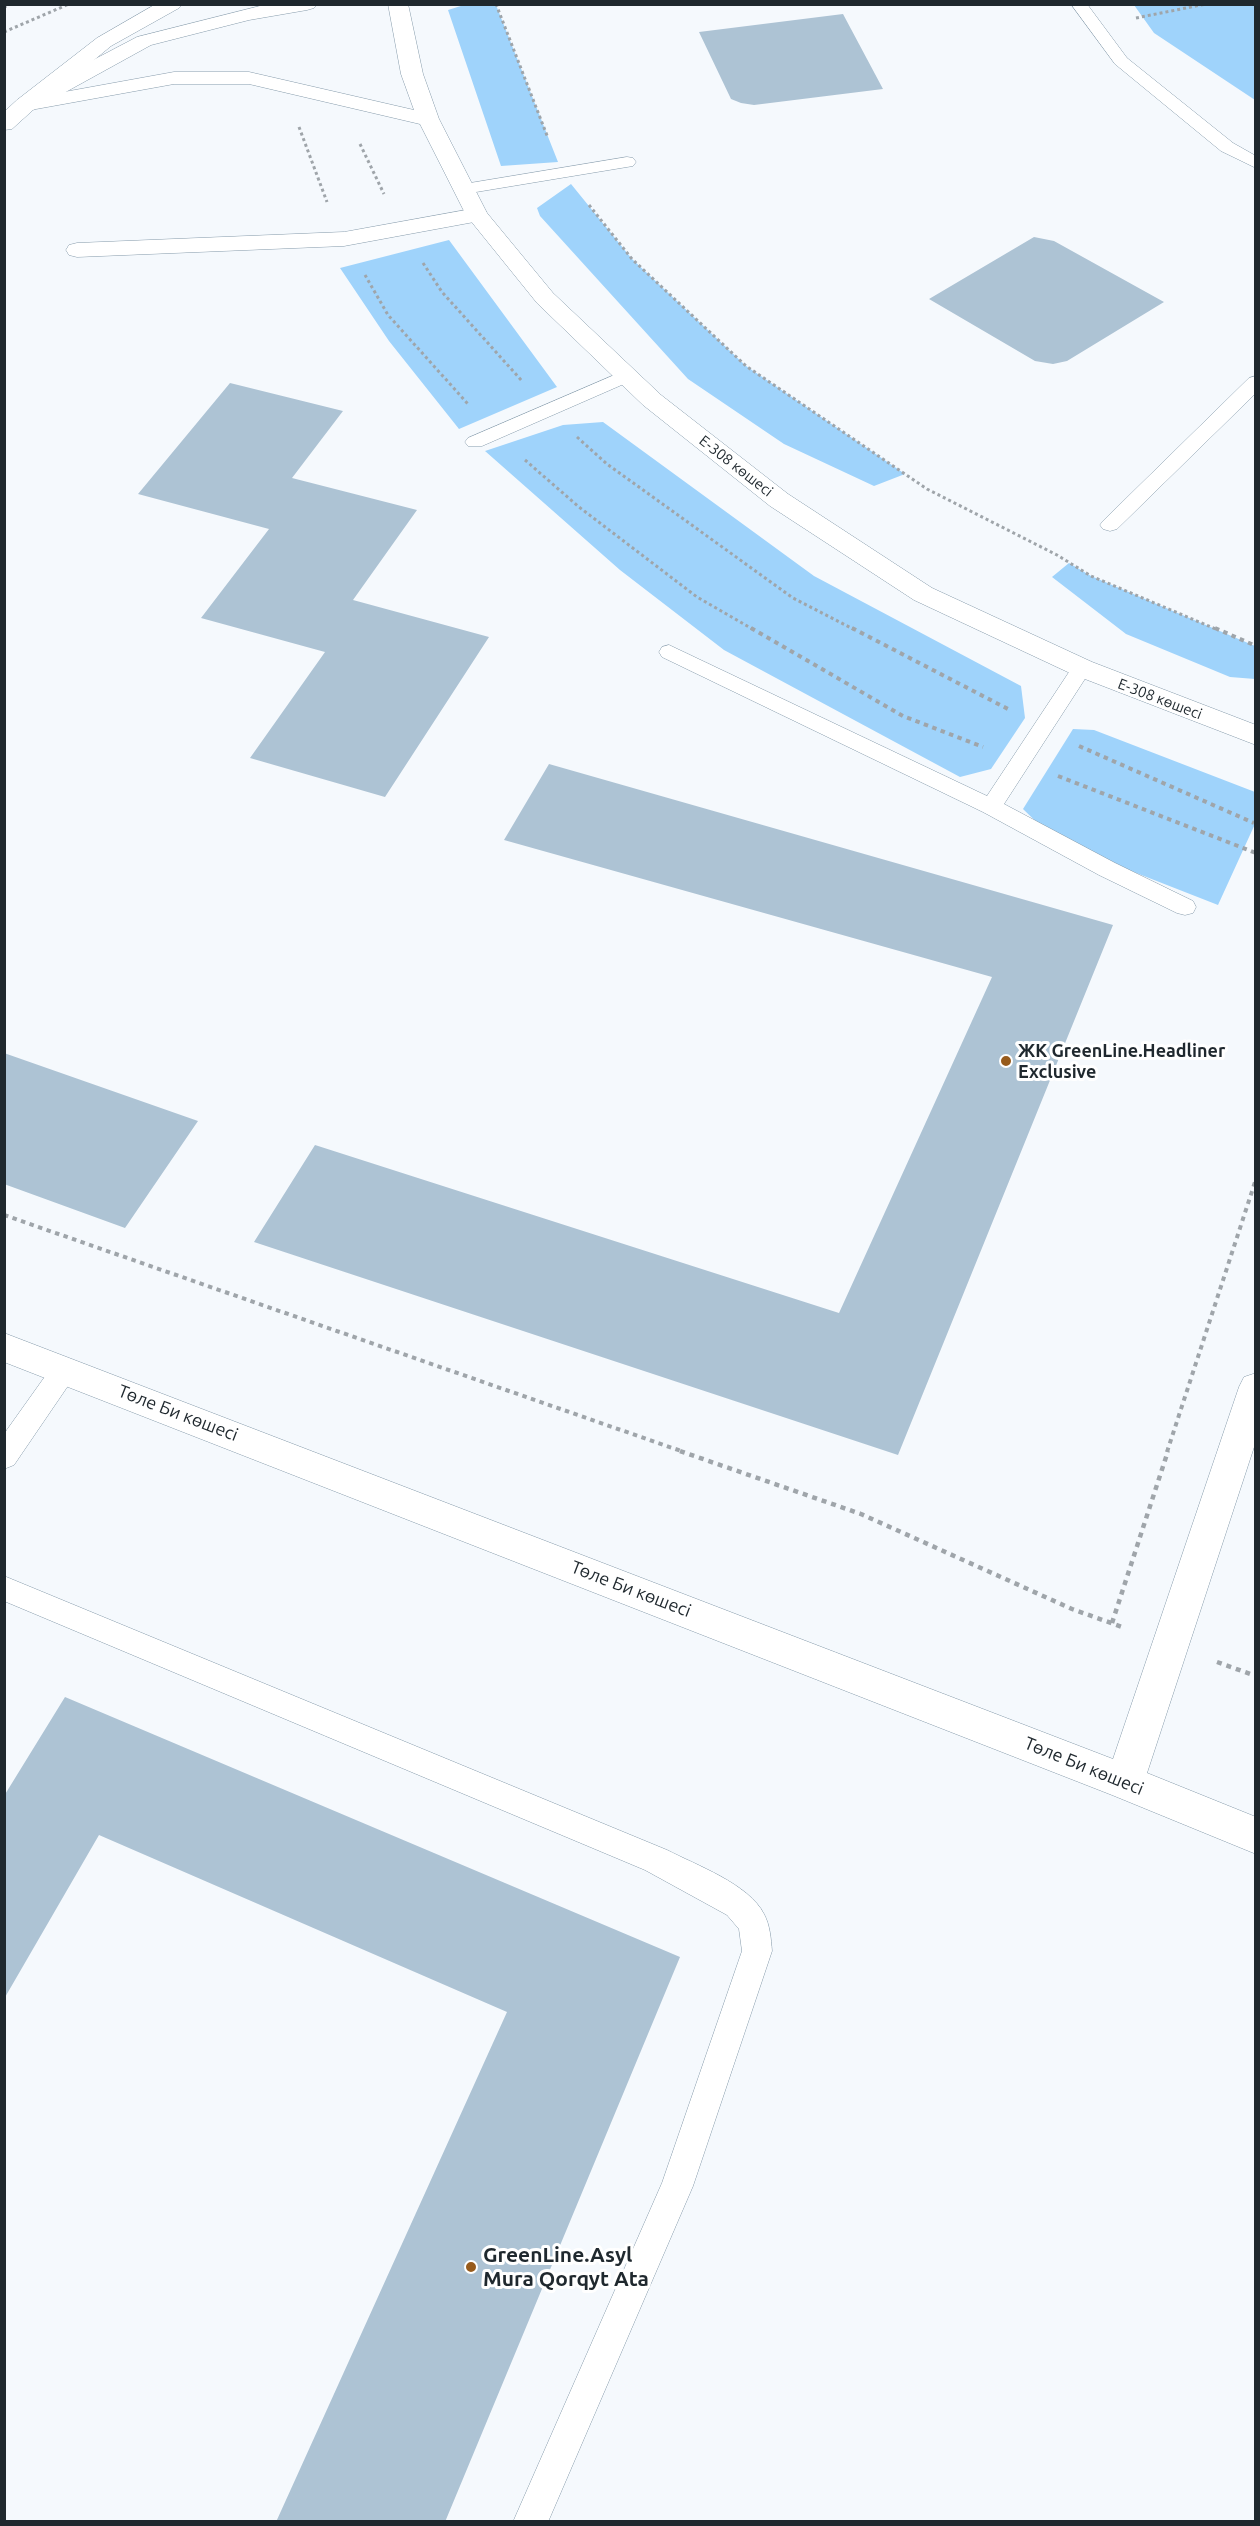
<!DOCTYPE html>
<meta charset="utf-8">
<style>
body{margin:0}
#map{position:relative;width:1260px;height:2526px;overflow:hidden;background:#f5f9fd;font-family:Ubuntu,sans-serif}
canvas{display:block}
.frame{position:absolute;inset:0;border:6px solid #1f282e;pointer-events:none}
</style>
<div id="map">
<canvas width="1260" height="2526"></canvas>
<div class="frame"></div>
</div>
<script>
const g = document.querySelector('canvas').getContext('2d');
g.lineJoin = 'round';
function fillPath(path, color) {
  g.fillStyle = color;
  g.fill(path, 'evenodd');
}
function stroke(path, color, width, dash) {
  g.strokeStyle = color;
  g.lineWidth = width;
  g.lineCap = dash ? 'butt' : 'round';
  g.setLineDash(dash || []);
  g.stroke(path);
}
function write(font, color, halo, rows, align = 'center') {
  g.font = font + ' Ubuntu,sans-serif';
  g.lineWidth = 6;
  g.setLineDash([]);
  g.textBaseline = 'middle';
  g.strokeStyle = halo;
  g.fillStyle = color;
  for (const [text, x, y, turn = 0] of rows) {
    g.save();
    g.translate(x, y);
    g.rotate((+turn || 0) * Math.PI / 180);
    g.textAlign = isNaN(turn) ? turn : align;
    if (halo) g.strokeText(text, 0, 0);
    g.fillText(text, 0, 0);
    g.restore();
  }
}
const green = new Path2D(`
 M464,5H496L558,162L501,166L448,10Z
 M1134,5H1255V100L1154,33Z
 M571,184L632,259L746,366L905,474L874,486L784,444L688,379L540,216L537,208Z
 M449,240L557,387L459,429L389,341L340,268Z
 M603,422L814,576L1021,686L1025,718L991,769L960,777L724,650L620,570L485,451L563,425Z
 M1069,563L1091,576L1255,646V679L1230,677L1126,634L1052,577Z
 M1073,729L1094,730L1255,792V824L1218,905L1057,842L1023,809Z`);
const building = new Path2D(`
 M843,14L883,89L754,105L741,103L731,99L699,32Z
 M1034,237L1054,241L1164,302L1067,361L1053,364L1035,361L929,299Z
 M230,383L343,411L292,478L417,510L353,600L489,637L385,797L250,758L325,652L201,618L269,529L138,494Z
 M549,764L1113,925L898,1455L254,1242L315,1145L839,1313L992,977L504,840Z
 M4,1053L198,1121L125,1228L4,1184Z
 M65,1697L680,1957L445,2522H276L507,2012L99,1835L4,1999V1796Z`);
const pathFar2 = new Path2D(`
 M496,4L548,138
 M4,8L8,4
 M1136,18L1206,4
 M4,32L69,4
 M299,127L327,202
 M360,144L384,194
 M589,205L632,259L746,366L927,489L1057,555L1091,576L1218,630
 M423,263L442,292L522,381
 M365,275L388,315L468,404
 M577,437L607,464L793,598L855,630
 M525,460L579,507L697,597L754,630`);
const pathFar1 = new Path2D(`
 M751,628L903,716L983,747
 M852,628L1008,709
 M1215,628L1256,646
 M1079,746L1254,823
 M1058,776L1256,853
 M4,1215L684,1452
 M1167,1452L1256,1179`);
const path = new Path2D(`
 M680,1451L861,1514L1072,1609L1125,1628
 M1112,1623L1168,1451
 M1217,1662L1256,1676`);
const lane = new Path2D(`
 M1071,4H1087L1127,58L1233,143L1256,156V168L1221,151L1115,64Z
 M627,157L633,158L636,162L633,166L464,194L458,193L455,189L458,185L464,184Z
 M626,370L633,372L635,376L633,380L482,446H468L465,442L468,438Z
 M1256,376V393L1117,529L1110,531L1103,529L1100,525L1103,521L1249,378Z
 M669,645L987,796L1075,663L1082,661L1089,663L1092,668L1004,804L1115,863L1193,901L1196,907L1193,913L1185,915L1177,913L1099,875L983,812L662,657L659,652L662,647Z
 M65,1358L74,1361L78,1369L74,1377L14,1465L4,1469V1434L56,1361Z
 M4,1576L667,1850C696,1865 749,1884 764,1914C770,1925 771,1939 772,1951L693,2186L548,2522H513L662,2183L742,1951L739,1929L727,1915L645,1870L4,1601Z`);
const street = new Path2D(`
 M268,4H317L314,8L307,10L249,20L151,45L33,110L12,129L4,130V112L17,100L137,37Z
 M477,208L485,210L488,215L485,220L344,246L77,257L69,255L66,250L69,245L77,243L344,232Z
 M4,1333L1113,1759L1239,1387L1244,1377L1256,1373V1441L1147,1773L1256,1817V1854L1112,1795L4,1362Z`);
const secondary = new Path2D(`
 M156,4H182L179,8L111,46L53,94L174,72H249L414,110L401,74L388,4H408L423,74L439,119L487,213L553,293L661,395L788,494L932,588L1092,662L1256,725V745L1072,674L914,600L770,506L643,405L537,303L466,215L420,124L249,84H174L25,111L17,110L14,105L17,100L97,38Z`);
const markers = [
 [1006,1061,6,"#975b1c"],
 [471,2267,6,"#975b1c"]
];
const farStreetnames = [
 ["Е-308 көшесі",736,466,38],
 ["Е-308 көшесі",1160,699,21]
];
const poiNames = [
 ["ЖК GreenLine.Headliner",1018,1051],
 ["Exclusive",1018,1072]
];
const streetNames = [
 ["Төле Би көшесі",178,1413,21],
 ["Төле Би көшесі",631,1589,21],
 ["Төле Би көшесі",1084,1766,22]
];
const nearPoinames = [
 ["GreenLine.Asyl",483,2255],
 ["Mura Qorqyt Ata",483,2279]
];
fillPath(green, '#9fd3fb');
fillPath(building, '#adc3d4');
stroke(lane, '#869bab', 1);
stroke(street, '#869bab', 1);
stroke(secondary, '#869bab', 1);
stroke(pathFar2, '#9fa5aa', 3, [3, 3]);
stroke(pathFar1, '#9fa5aa', 4, [4.5, 4.5]);
stroke(path, '#9fa5aa', 4.5, [5, 5]);
fillPath(lane, '#fff');
fillPath(street, '#fff');
fillPath(secondary, '#fff');
for (const [x, y, r, color] of markers) {
  const dot = new Path2D();
  dot.arc(x, y, r, 0, 2 * Math.PI);
  g.fillStyle = color;
  g.fill(dot);
  stroke(dot, '#fff', 2);
}
write('15px', '#1f282e', '#fff', farStreetnames);
write('bold 18px', '#1f282e', '#fff', poiNames, 'left');
write('18px', '#1f282e', '#fff', streetNames);
write('bold 21px', '#1f282e', '#fff', nearPoinames, 'left');
</script>
